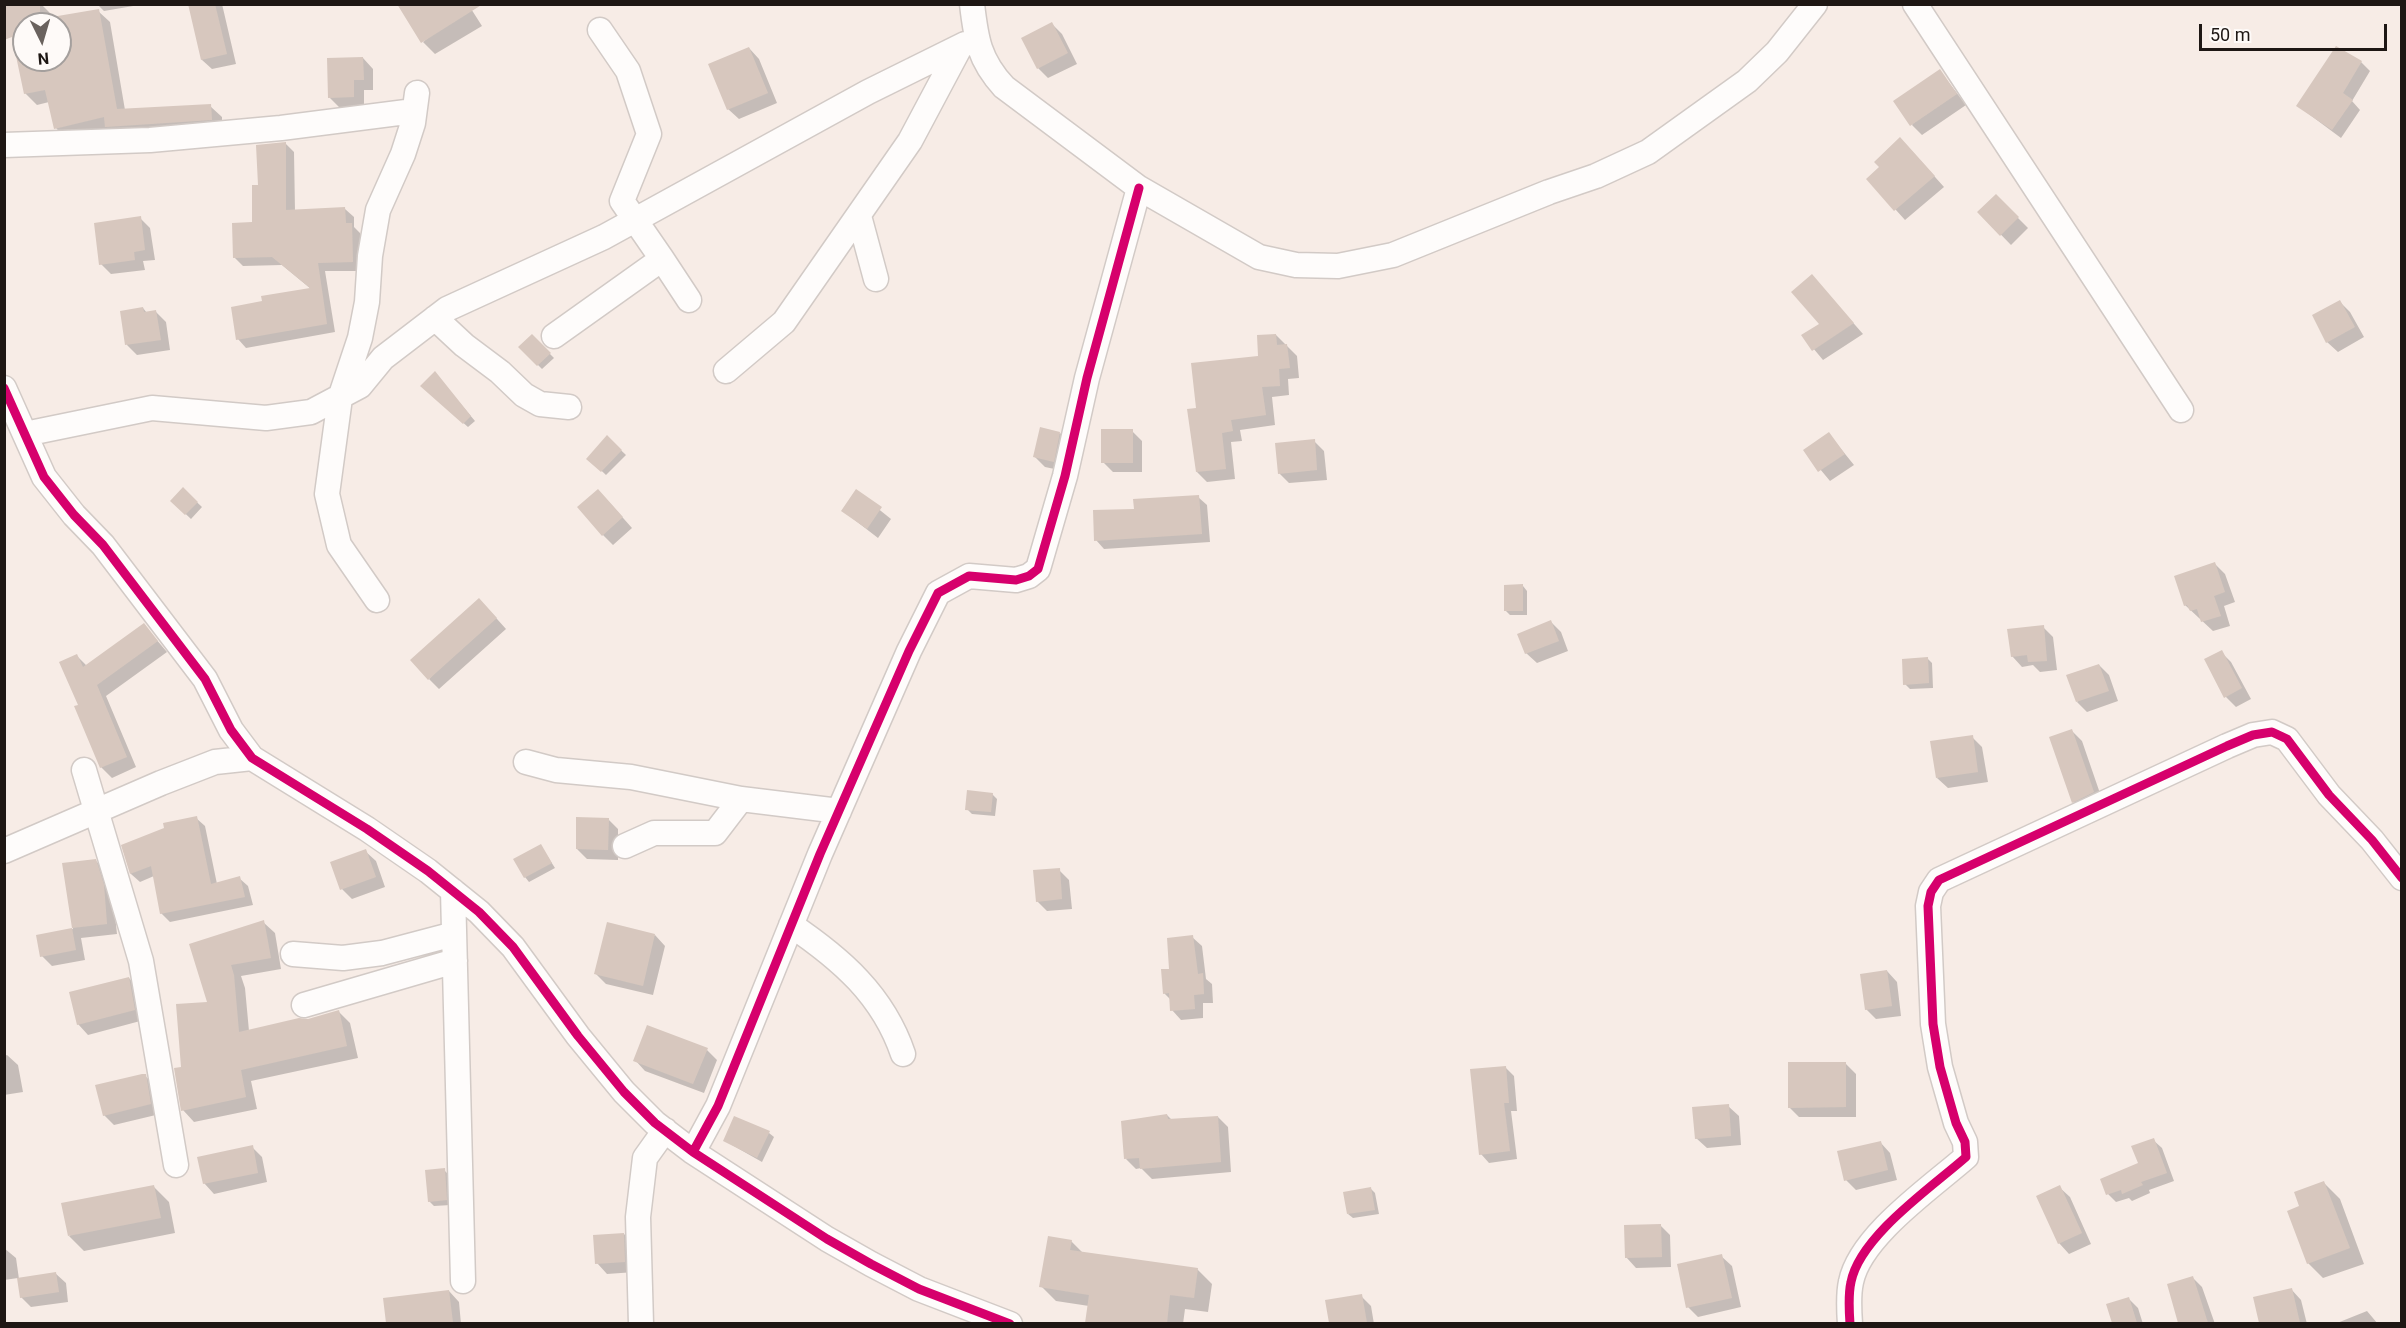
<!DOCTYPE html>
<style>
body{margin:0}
#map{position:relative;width:2406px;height:1328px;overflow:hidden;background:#f7ece6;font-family:Roboto,sans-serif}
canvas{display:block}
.frame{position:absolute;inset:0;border:6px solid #1e1714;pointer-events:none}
.north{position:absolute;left:12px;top:12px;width:60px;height:60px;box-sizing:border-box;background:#fefaf8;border:2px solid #a49f9d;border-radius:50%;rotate:175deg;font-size:16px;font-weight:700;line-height:24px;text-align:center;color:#1e1714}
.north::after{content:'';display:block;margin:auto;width:21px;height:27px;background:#6a625e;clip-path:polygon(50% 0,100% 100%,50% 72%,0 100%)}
.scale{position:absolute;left:2199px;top:24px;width:188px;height:27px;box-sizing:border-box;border:3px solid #1e1714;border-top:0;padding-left:8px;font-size:18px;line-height:21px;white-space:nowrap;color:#1e1714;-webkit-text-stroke:4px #fefaf8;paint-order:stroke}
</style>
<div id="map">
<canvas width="2406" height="1328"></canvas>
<div class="frame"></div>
<div class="north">N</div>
<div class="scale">50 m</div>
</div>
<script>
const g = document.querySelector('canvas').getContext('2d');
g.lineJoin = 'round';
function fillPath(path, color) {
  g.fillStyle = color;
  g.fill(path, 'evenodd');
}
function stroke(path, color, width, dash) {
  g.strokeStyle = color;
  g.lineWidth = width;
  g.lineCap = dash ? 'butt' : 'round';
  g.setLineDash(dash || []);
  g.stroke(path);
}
const shadow = new Path2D(`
 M22,4H41L51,14V19L98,11L110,22L125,110L210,106L222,117V131L67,140L56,128L49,102L37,105L25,93L11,22ZM24,24H60V60H24Z
 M97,4H145L104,11Z
 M189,4H222L236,64L212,69L202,60Z
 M468,4L482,26L435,54L423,42Z
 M1052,24L1062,34L1077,64L1048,78L1038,68Z
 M749,48L759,59L777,103L739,119L728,109Z
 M2337,48L2361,62L2370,71L2352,101L2360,110L2341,138L2298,106Z
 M363,58L373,69V90H364V107L340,108L329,97Z
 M1940,71L1966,105L1922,135L1912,125Z
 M285,143L294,152L295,211L345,209L354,217V227L360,233L361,271H325L335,332L246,348L238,339L311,289L282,265L243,266L234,257L254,224L260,186Z
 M1910,149L1944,187L1905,220L1868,179Z
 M1996,196L2028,228L2011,245L1979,212Z
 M140,218L150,228L155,260L143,261L145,270L111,274L101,264Z
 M1812,276L1863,334L1823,360L1803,336L1821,324Z
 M2340,302L2350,312L2364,337L2338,352L2327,342Z
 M143,308L147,313L155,311L166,322L170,350L137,355L127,345L121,312Z
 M1276,335L1297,356L1299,378L1288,379L1289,395L1272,397L1275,425L1240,430L1242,441L1231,442L1235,479L1207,482L1197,472L1198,409L1260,357Z
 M532,336L554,358L542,369L520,347Z
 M439,378L475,421L468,427L427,391Z
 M1132,431L1142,441V472H1113L1103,462Z
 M1060,433L1070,443L1064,471L1045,467L1035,457Z
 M1829,434L1854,465L1830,481L1805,451Z
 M607,437L626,455L606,475L588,458Z
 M1314,441L1324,451L1327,480L1289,483L1279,473Z
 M183,489L202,507L191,519L172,501Z
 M856,491L891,519L878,538L843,511Z
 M1198,497L1207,505L1210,542L1104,549L1096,540L1135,510Z
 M608,501L632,528L613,545L603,535Z
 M2215,564L2225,574L2235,602L2224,606L2230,626L2213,631L2185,605Z
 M1523,586L1527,591V615H1510L1505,610Z
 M489,610L506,629L439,689L429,679Z
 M1551,622L1561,632L1568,651L1537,663L1526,653Z
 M144,625L167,652L106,696L136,767L112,778L101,767L76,707L80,706L77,656L87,666Z
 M2043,627L2053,637L2057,670L2040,672L2033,665L2022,667L2012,656Z
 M2221,652L2231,662L2251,699L2236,707L2226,697Z
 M1927,658L1932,663L1933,688L1910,689L1905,684Z
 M2099,665L2109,675L2118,701L2087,712L2077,702Z
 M2072,731L2082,741L2103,802L2083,812L2073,802Z
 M1972,737L1982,747L1988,782L1948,788L1937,778Z
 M992,794L997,799L995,816L972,814L967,809Z
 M196,818L205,826L217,884L239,878L248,886L253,905L170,922L161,913L154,876L140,882L131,874L123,846Z
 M608,819L618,829V860L587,859L577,849Z
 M541,846L555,868L529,882L525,877Z
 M365,851L376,861L385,887L352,899L342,889Z
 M95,860L105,870L113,897L117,934L81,938L85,960L52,966L42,956L38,936L73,929L64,864Z
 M1059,870L1069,880L1072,909L1047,911L1037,901Z
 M263,922L275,933L281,969L241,976L245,988L249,1031L308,1020L338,1011L350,1023L358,1058L251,1081L257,1109L194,1122L183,1110L182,1068L209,1003L191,945Z
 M655,935L665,946L653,995L606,984L596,974Z
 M1192,937L1202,946L1206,979L1212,984L1213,1003H1203V1018L1181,1020L1172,1010L1171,1000L1164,993L1171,970Z
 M1887,971L1897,982L1901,1016L1876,1019L1866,1009Z
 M129,978L139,989L144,1020L88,1035L78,1024Z
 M707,1050L717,1060L704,1093L645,1071L635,1060Z
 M7,1055L18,1065L23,1092L4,1095V1056Z
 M1846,1064L1856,1074V1117H1799L1789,1107Z
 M1505,1067L1514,1076L1517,1111H1511L1517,1159L1489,1163L1481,1154Z
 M145,1076L156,1086L160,1114L114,1125L104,1115Z
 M1728,1106L1739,1116L1741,1145L1707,1148L1696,1138Z
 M1167,1115L1172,1120L1218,1117L1228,1127L1231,1172L1152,1179L1141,1168L1136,1169L1126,1159Z
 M769,1133L774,1137L762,1162L725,1141Z
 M2153,1140L2162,1148L2174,1181L2149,1190L2150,1193L2132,1201L2129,1198L2116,1202L2108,1194L2140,1164Z
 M1880,1142L1890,1153L1897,1180L1856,1190L1846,1180Z
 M252,1147L262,1157L267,1182L214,1194L204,1183Z
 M444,1170L449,1175L451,1205L434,1206L429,1201Z
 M2324,1183L2340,1199L2364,1264L2323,1278L2308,1263L2301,1207Z
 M154,1187L169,1202L175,1233L84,1251L69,1236Z
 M2059,1187L2070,1197L2091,1244L2069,1254L2059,1243Z
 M1371,1189L1375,1193L1379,1214L1353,1218L1348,1214Z
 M1660,1225L1670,1235L1671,1267L1636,1268L1626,1257Z
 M624,1234L634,1244L635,1272L607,1274L597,1263Z
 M1071,1241L1083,1253L1197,1269L1212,1284L1208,1312L1185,1309L1183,1324H1086L1089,1306L1056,1301L1041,1286Z
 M4,1248L16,1258L19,1279L55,1273L66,1283L68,1302L31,1307L21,1297L18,1278L4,1280Z
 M1721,1256L1732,1266L1741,1307L1698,1317L1688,1307Z
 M2193,1278L2202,1287L2215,1324H2180L2169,1285Z
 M2291,1289L2301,1300L2307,1324H2261Z
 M449,1291L459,1302L461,1324H388L385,1299Z
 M1361,1296L1371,1306L1374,1324H1330L1327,1302Z
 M2129,1299L2138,1308L2143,1324H2114L2108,1305Z
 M2367,1311L2378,1324H2338L2337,1323Z`);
const building = new Path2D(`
 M4,4H40V19L99,9L117,109L211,104L212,120L105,127L104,117L54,129L45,90L24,94L12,37L4,40ZM24,24H60V60H24Z
 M188,4H215L227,54L201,60Z
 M397,4H483L421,43Z
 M1052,22L1068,53L1037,69L1021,38Z
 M2336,46L2362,61L2343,93L2353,100L2332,130L2296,106Z
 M749,47L768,93L727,110L708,64Z
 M363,57L364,80H354V97L328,98L327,58Z
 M1940,69L1957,94L1910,126L1893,101Z
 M1900,137L1935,176L1894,211L1866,179L1879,167L1874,162Z
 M286,142V210L345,207L346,223H352L353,262L318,263L327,324L236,340L231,307L262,301L261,296L310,288L272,257L233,258L232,223L252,222V185H258L256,145Z
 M1996,194L2019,217L2000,236L1977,212Z
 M141,216L145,250L134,252L135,260L99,265L94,223Z
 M1812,274L1854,323L1812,351L1801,335L1819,324L1791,292Z
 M2340,300L2355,327L2326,343L2312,315Z
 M143,307L144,312L156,310L161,340L125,345L120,311Z
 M532,334L551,353L537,366L518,347Z
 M1276,334L1277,345L1287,344L1290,368L1279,369L1280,386L1262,387L1266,415L1231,420L1233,431L1222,433L1226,469L1196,472L1187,409L1196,408L1191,363L1258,356L1257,335Z
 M435,371L471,416L463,424L420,386Z
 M1040,427L1060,432L1054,462L1033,457Z
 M1101,429H1133V463H1101Z
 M1829,432L1845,454L1818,472L1803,450Z
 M607,435L622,450L601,472L586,459Z
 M1315,439L1317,470L1278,474L1275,443Z
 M183,487L198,502L185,515L170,501Z
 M598,489L623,517L602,536L577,507Z
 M856,489L882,507L867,529L841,511Z
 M1199,495L1202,534L1094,541L1093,510L1134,509L1133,499Z
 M2215,562L2225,592L2214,596L2221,616L2201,622L2197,609L2190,611L2187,605L2184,606L2174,576Z
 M1523,584V611H1504V585Z
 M479,598L497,618L428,680L410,660Z
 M1551,620L1559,641L1525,654L1517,634Z
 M144,623L158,641L97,685L127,757L100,768L74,706L78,705L59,662L77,654L83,667Z
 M2044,625L2047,661L2028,662L2027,655L2011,657L2007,629Z
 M2222,650L2242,688L2224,698L2204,659Z
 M1928,657L1929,683L1903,685L1902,659Z
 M2099,664L2109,691L2076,702L2066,675Z
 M2072,729L2094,792L2072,803L2049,737Z
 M1973,735L1978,772L1936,778L1930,741Z
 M967,790L993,793L991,812L965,810Z
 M197,816L211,884L240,876L245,897L160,914L151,866L130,874L121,845L164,828L163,823Z
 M576,817L609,818L608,850L576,849Z
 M541,844L552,863L524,878L513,859Z
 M366,849L376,877L340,890L330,862Z
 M96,859L104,885L107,924L72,928L62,863Z
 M1060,868L1062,899L1036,902L1033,870Z
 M264,920L271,958L231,965L234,975L239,1032L299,1018L308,1019L339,1010L347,1046L241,1070L246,1097L181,1111L174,1068L181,1067L176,1004L207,1002L189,944Z
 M607,922L655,934L643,986L594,974Z
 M72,928L76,950L40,957L36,935Z
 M1193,935L1198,974L1203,973L1204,994L1194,995L1195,1009L1170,1011L1169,993L1163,994L1161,969H1169L1167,938Z
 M1887,970L1892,1006L1865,1010L1860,974Z
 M129,977L135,1010L77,1025L69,992Z
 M647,1025L708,1048L693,1084L633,1061Z
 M1788,1062H1846V1107L1788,1108Z
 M1506,1066L1509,1103H1504L1510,1151L1479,1155L1470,1069Z
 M142,1074H146L151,1104L103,1116L95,1085Z
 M1729,1104L1731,1136L1695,1139L1692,1107Z
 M1167,1114L1168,1119L1218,1116L1221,1162L1140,1169L1139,1158L1124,1159L1121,1121Z
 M734,1116L770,1131L757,1158L723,1141Z
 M2154,1138L2167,1173L2141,1182L2143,1185L2122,1194L2121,1190L2106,1195L2100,1179L2138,1163L2131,1146Z
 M1881,1141L1888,1170L1844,1181L1837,1151Z
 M253,1145L258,1173L203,1184L197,1157Z
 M445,1168L447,1200L428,1202L425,1170Z
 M2324,1181L2350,1248L2307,1264L2287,1211L2299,1206L2294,1192Z
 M154,1185L161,1218L68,1236L61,1203Z
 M2060,1185L2082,1233L2058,1244L2036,1196Z
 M1371,1187L1375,1210L1347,1214L1343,1192Z
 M1661,1224L1662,1257L1625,1258L1624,1225Z
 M624,1233L625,1262L595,1264L593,1235Z
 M1048,1236L1072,1240L1070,1250L1198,1268L1194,1298L1170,1295L1167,1323H1085L1089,1295L1039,1287Z
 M1722,1254L1732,1298L1686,1308L1677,1264Z
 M56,1272L59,1292L20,1298L17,1278Z
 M2193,1276L2208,1323H2178L2167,1284Z
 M2292,1288L2300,1323H2259L2253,1297Z
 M449,1290L453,1323H386L383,1298Z
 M1362,1294L1367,1323H1329L1325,1300Z
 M2129,1297L2137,1323H2112L2106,1304Z`);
const minor = new Path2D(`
 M972,4C976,39 979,60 1004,87L1139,188L1259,257L1296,265L1338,266L1393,255L1549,192L1596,176L1648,152L1747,81L1777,52L1815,4
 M1915,4L2181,410
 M4,145L150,140L281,128L414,111
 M859,216L876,279
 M662,259L689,300
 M435,318L464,345L500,372L524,395L540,404L569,407
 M554,336L662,259L622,201L649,134L628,71L600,30
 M726,371L784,322L910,141L960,47
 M4,388L44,477L74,515L103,545L205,679L231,730L252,758L367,829L428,871L479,912L513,947L578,1036L624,1092L655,1123L693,1152L827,1239L871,1264L919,1289L1010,1324
 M25,434L152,408L266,418L311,412L360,386L383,358L447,309L604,237L868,92L965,44L976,42
 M377,600L339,545L327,494L340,398L360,338L367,302L370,256L378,210L403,154L413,123L417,93
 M526,762L556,770L631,777L741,799
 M84,770L141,961L176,1165
 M625,846L654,833H715L741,799L839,811
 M4,851L161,783L215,762L252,758
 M453,891L463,1281
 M791,925C841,959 883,995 903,1054
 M293,954L343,958L382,953L454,934
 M304,1005L455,961
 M693,1152L718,1106L820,854L909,651L938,593L969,576L1016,580L1029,576L1038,569L1065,476L1087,378L1139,188
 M641,1324L638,1217L645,1158L665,1130
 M1850,1324C1849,1310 1848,1295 1851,1282C1860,1236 1932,1187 1966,1157L1965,1142L1956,1123L1940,1067L1933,1024L1928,906L1931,892L1939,880L2227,746L2253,735L2272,732L2287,739L2329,795L2372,840L2402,878`);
const cycleway = new Path2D(`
 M4,388L44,477L74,515L103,545L205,679L231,730L252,758L367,829L428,871L479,912L513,947L578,1036L624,1092L655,1123L693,1152L827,1239L871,1264L919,1289L1010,1324
 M693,1152L718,1106L820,854L909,651L938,593L969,576L1016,580L1029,576L1038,569L1065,476L1087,378L1139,188
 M1850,1324C1849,1310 1848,1295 1851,1282C1860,1236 1932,1187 1966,1157L1965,1142L1956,1123L1940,1067L1933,1024L1928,906L1931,892L1939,880L2227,746L2253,735L2272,732L2287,739L2329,795L2372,840L2402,878`);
fillPath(shadow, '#0003');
fillPath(building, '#d7c7be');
stroke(minor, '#d2cac6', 27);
stroke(minor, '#fefcfb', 24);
stroke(cycleway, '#d6006c', 9);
</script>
